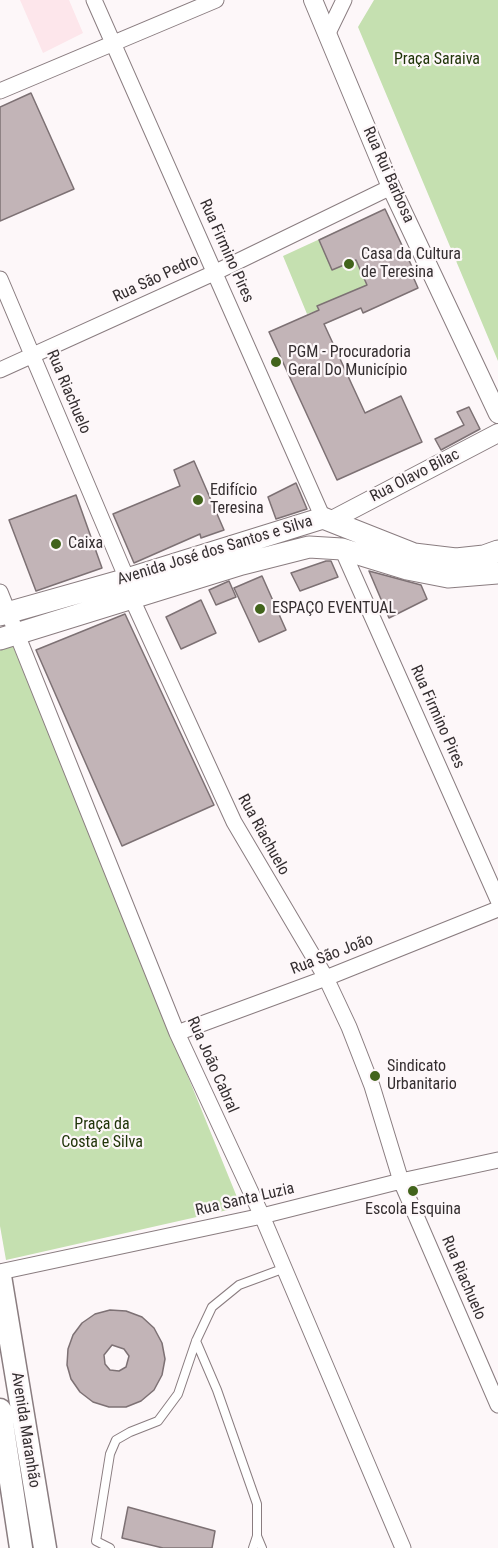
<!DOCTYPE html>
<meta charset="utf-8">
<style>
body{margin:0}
canvas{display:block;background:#fdf7f9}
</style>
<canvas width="498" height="1548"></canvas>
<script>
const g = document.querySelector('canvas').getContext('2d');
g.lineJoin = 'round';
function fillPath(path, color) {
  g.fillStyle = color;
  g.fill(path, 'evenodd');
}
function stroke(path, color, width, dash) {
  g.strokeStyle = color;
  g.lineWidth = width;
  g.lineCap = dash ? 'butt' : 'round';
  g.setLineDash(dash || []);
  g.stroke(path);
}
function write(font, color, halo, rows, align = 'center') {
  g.font = font + ' "Roboto Condensed",sans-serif';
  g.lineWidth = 4.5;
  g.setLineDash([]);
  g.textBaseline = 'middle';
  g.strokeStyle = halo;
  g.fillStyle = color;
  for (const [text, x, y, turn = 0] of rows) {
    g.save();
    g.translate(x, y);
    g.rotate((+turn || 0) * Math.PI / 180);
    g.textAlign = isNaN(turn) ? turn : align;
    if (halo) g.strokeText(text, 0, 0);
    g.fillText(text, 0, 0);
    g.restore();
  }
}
const built = new Path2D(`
 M20,0H69L83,33L43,53Z`);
const green = new Path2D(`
 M374,0H498V361L358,27Z
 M385,209L414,271L411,273L418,288L363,313L360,308L325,324L319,310L307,314L283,256Z
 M13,646L241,1207L6,1260L0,1226V649Z`);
const building = new Path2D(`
 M31,93L74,189L0,221V107Z
 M385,209L414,271L411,272L418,288L363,313L361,308L324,324L365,413L401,396L422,442L337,480L269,332L319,310L317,306L367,285L356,260L332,270L319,240Z
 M469,407L480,429L441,450L435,439L464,425L457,412Z
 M194,461L224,530L201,538L200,534L134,563L113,514L180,486L174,470Z
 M296,483L307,509L276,519L268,497Z
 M76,495L102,568L36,591L9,520Z
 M326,561H331L338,577L300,591L291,573Z
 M369,571L421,585L427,599L389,618Z
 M262,576L286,630L259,642L234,588Z
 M229,581L236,597L216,605L209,590Z
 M201,600L216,633L181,649L166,617Z
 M125,614L214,805L122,846L36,650Z
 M110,1310L126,1311L142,1317L154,1328L162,1343L165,1359L162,1375L154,1390L141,1401L126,1407H109L93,1402L80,1392L71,1379L67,1365L68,1349L73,1335L82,1323L95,1314ZM112,1345L124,1349L129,1356L126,1367L119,1371L110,1370L105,1364L104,1355Z
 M128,1507L215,1531L212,1548H163L122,1538Z`);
const service = new Path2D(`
 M196,1341L217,1390L257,1504V1536L253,1548
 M257,1536L262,1548
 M110,1548L96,1541L110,1454L116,1440L130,1432L158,1421L178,1394L196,1341L212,1307L239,1285L285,1268`);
const minor = new Path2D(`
 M94,0L323,518
 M328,33L344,0
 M0,91L216,0
 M0,279L127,579L132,599L234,822L326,978L349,1027L372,1086L401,1181L498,1405
 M0,370L216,272L391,187
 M342,549L498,900
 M0,592L177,1033L262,1216L403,1548
 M177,1033L326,978L498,909
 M0,1272L262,1216L401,1181L498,1160`);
const tertiary = new Path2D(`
 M313,0L391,187L498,414
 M332,520L498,433`);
const secondary = new Path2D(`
 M0,615L127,579L323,518L414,554L456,559L484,556L498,551
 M0,639L242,564L309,547L342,549L407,569L448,577L498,573`);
const primary = new Path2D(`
 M0,1276L45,1548
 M0,1410L21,1548`);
const markers = [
 [349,264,6,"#42641c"],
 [276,362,6,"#42641c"],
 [198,500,6,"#42641c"],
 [56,544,6,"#42641c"],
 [260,609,6,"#42641c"],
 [375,1076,6,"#42641c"],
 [413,1191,6,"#42641c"]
];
const parkNames = [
 ["Praça Saraiva",437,60],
 ["Praça da",102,1125],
 ["Costa e Silva",102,1143]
];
const streetNames = [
 ["Rua Rui Barbosa",388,175,66],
 ["Rua Firmino Pires",226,251,66],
 ["Rua São Pedro",156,279,-25],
 ["Rua Riachuelo",68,392,67],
 ["Rua Olavo Bilac",415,476,-27],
 ["Avenida José dos Santos e Silva",215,551,-17],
 ["Rua Firmino Pires",437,717,66],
 ["Rua Riachuelo",263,835,61],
 ["Rua São João",332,955,-21],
 ["Rua João Cabral",212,1065,66],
 ["Rua Santa Luzia",245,1200,-13],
 ["Rua Riachuelo",463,1278,67],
 ["Avenida Maranhão",25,1430,81]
];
const poiNames = [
 ["Casa da Cultura",361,255],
 ["de Teresina",361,273],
 ["PGM - Procuradoria",288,353],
 ["Geral Do Município",288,371],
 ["Edifício",210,491],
 ["Teresina",210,509],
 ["Caixa",68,544],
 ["ESPAÇO EVENTUAL",272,609],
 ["Sindicato",387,1067],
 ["Urbanitario",387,1085],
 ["Escola Esquina",413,1210,"center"]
];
fillPath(built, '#fde6eb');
fillPath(green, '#c5e0b0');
fillPath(building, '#c2b4b7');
stroke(building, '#7d7174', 1.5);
stroke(service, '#8a7d80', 10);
stroke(minor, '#8a7d80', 17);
stroke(tertiary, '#8a7d80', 20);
stroke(secondary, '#8a7d80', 23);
stroke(primary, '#8a7d80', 25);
stroke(service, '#fff', 8);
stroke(minor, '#fff', 15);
stroke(tertiary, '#fff', 18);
stroke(secondary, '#fff', 21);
stroke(primary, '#fff', 22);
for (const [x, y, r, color] of markers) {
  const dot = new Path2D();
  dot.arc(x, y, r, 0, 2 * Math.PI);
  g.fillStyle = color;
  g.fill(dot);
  stroke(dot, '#fdf7f9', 2);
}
write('16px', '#203509', '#fdf7f9', parkNames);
write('16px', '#342e30', '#fdf7f9', streetNames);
write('16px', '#342e30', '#fdf7f9', poiNames, 'left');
</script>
